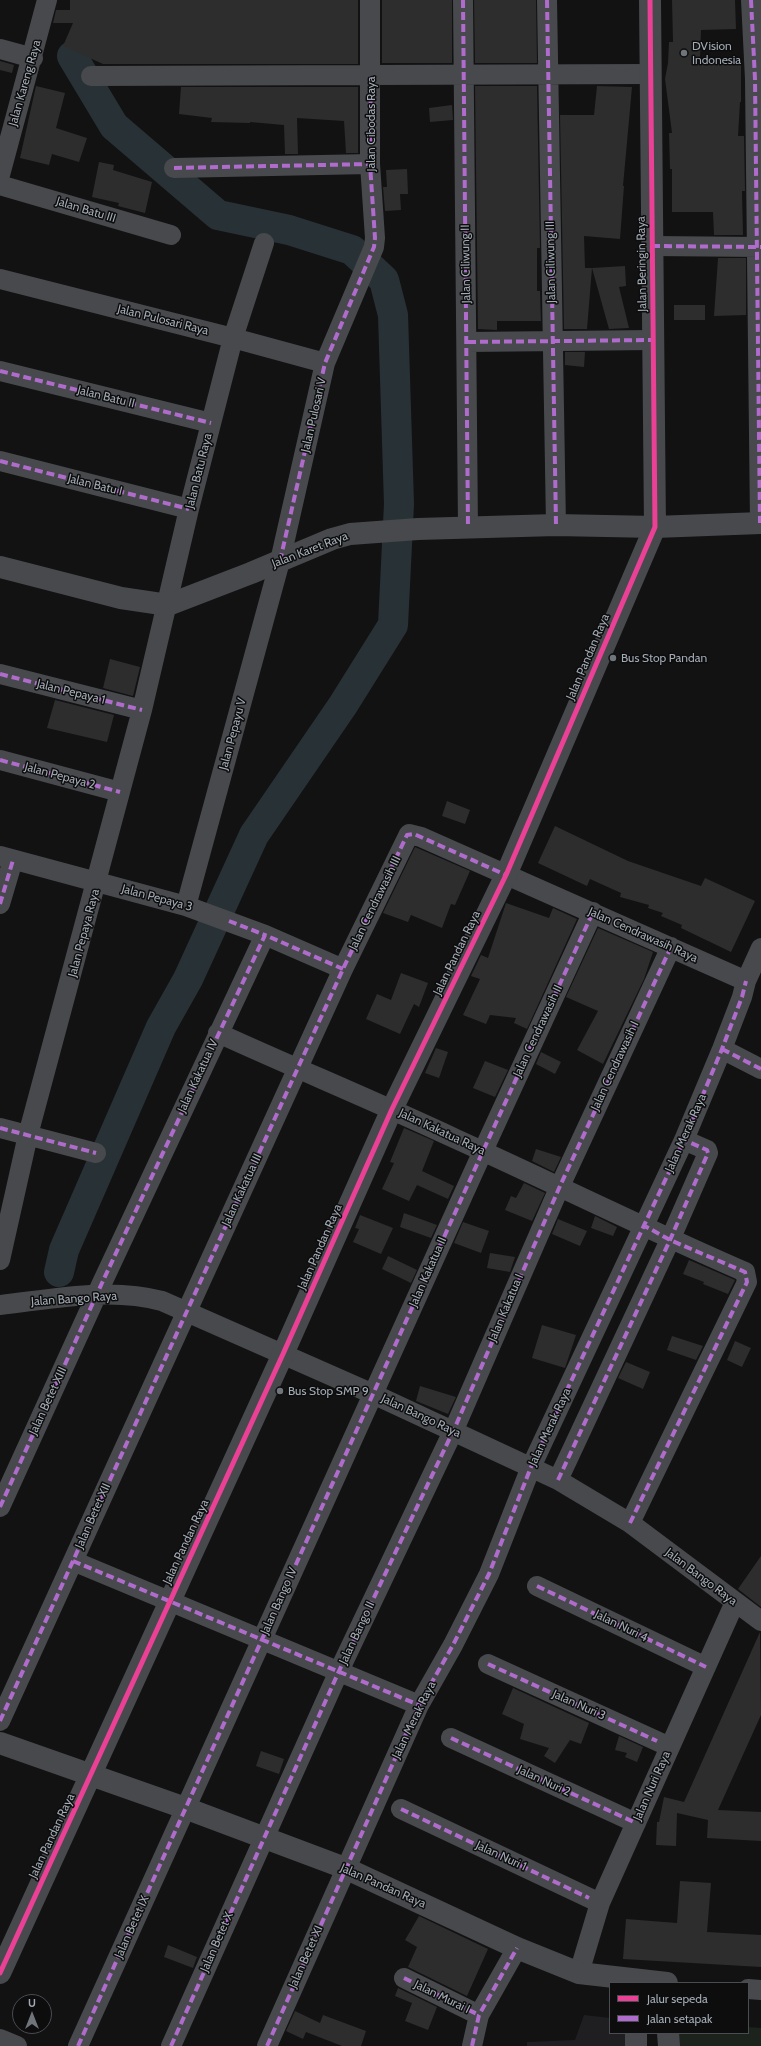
<!DOCTYPE html>
<style>
body{margin:0}
#map{position:relative;width:761px;height:2046px;overflow:hidden;background:#121213;font-family:Cabin,sans-serif}
canvas{display:block}
.legend{position:absolute;left:609px;top:1982px;width:140px;height:52px;box-sizing:border-box;background:#0d0d0e;border:1px solid #494c51;margin:0;padding:5px 7px;list-style:none;font-size:12px;color:#a3abb5}
.legend li{display:flex;align-items:center;gap:8px;height:20px}
.legend b{width:20px;border:1px solid #494c51}
.north{position:absolute;left:12px;top:1994px;width:40px;height:40px;box-sizing:border-box;background:#0d0d0e;border:1px solid #494c51;border-radius:50%;rotate:0deg;font-size:11px;font-weight:700;line-height:16px;text-align:center;color:#a3abb5}
.north::after{content:'';display:block;margin:auto;width:14px;height:18px;background:#70757c;clip-path:polygon(50% 0,100% 100%,50% 72%,0 100%)}
</style>
<div id="map">
<canvas width="761" height="2046"></canvas>
<ul class="legend">
<li><b style="height:5px;background:#ea4096"></b>Jalur sepeda</li>
<li><b style="height:5px;background:#b06ccc"></b>Jalan setapak</li>
</ul>
<div class="north">U</div>
</div>
<script>
const g = document.querySelector('canvas').getContext('2d');
g.lineJoin = 'round';
function fillPath(path, color) {
  g.fillStyle = color;
  g.fill(path, 'evenodd');
}
function stroke(path, color, width, dash) {
  g.strokeStyle = color;
  g.lineWidth = width;
  g.lineCap = dash ? 'butt' : 'round';
  g.setLineDash(dash || []);
  g.stroke(path);
}
function write(font, color, halo, rows, align = 'center') {
  g.font = font + ' Cabin,sans-serif';
  g.lineWidth = 3;
  g.setLineDash([]);
  g.textBaseline = 'middle';
  g.strokeStyle = halo;
  g.fillStyle = color;
  for (const [text, x, y, turn = 0] of rows) {
    g.save();
    g.translate(x, y);
    g.rotate((+turn || 0) * Math.PI / 180);
    g.textAlign = isNaN(turn) ? turn : align;
    if (halo) g.strokeText(text, 0, 0);
    g.fillText(text, 0, 0);
    g.restore();
  }
}
const built = new Path2D(`
 M584,2015L610,2018V2033H625V2046H527V2042L575,2040Z`);
const green = new Path2D(`
 M748,2027L761,2028V2046H676L675,2033H748Z`);
const river = new Path2D(`
 M59,1272L64,1250L161,1027L188,979L254,835L343,705L393,625L399,504L393,315L384,280L352,250L289,230L218,215L114,126L72,56`);
const building = new Path2D(`
 M70,0H358V64H103L63,46L73,23H53L56,10H70Z
 M382,0H452V63H382Z
 M474,0H536L537,63H475Z
 M672,0H735L736,29L701,30L700,59H741V102H740L738,136H744L745,191H742L743,235H714L713,212H672V169H670L669,133H672L665,79L668,63L669,42H673Z
 M0,61L14,65L12,73L0,70Z
 M36,86L65,93L56,128L87,138L79,162L52,154L49,165L20,158Z
 M475,86H537L540,248H537V291H540L541,321H497V330L478,329Z
 M597,86L632,87L623,186H624L620,239L584,236L585,268H592L587,329H564L560,115H594Z
 M181,87H358V153H346L344,121L297,118L298,154H285L284,125L250,122V123L211,122L212,118L179,114Z
 M452,105L453,120L430,122L429,108Z
 M99,162L114,165L113,170L152,182L145,213L118,206L119,203L92,197Z
 M407,169L408,194H400L401,210L385,211L383,187H387L386,170Z
 M718,258H746V315L714,316Z
 M625,266L626,286L619,287L629,328L609,329L592,268Z
 M674,305H705V320H674Z
 M565,352H585L584,367L565,365Z
 M110,659L140,667L133,696L103,688Z
 M55,700L114,715L107,742L47,728Z
 M447,801L470,810L465,824L442,816Z
 M555,826L628,861L701,886L705,878L755,901L731,952L681,928L682,925L661,916L663,913L648,908L649,905L620,897L621,893L590,879L587,886L538,863Z
 M415,847L470,871L455,905L451,904L442,928L411,915L408,922L383,913Z
 M506,903L549,918L553,908L577,919L527,1029L514,1023L516,1018L490,1015L486,1024L463,1015L480,979L471,976L481,955L488,958Z
 M598,928L653,952L644,979L603,1064L577,1050L598,1011L566,997Z
 M401,973L428,983L419,1007L414,1004L400,1034L366,1019L377,994L391,1000Z
 M436,1048L448,1052L439,1078L425,1073Z
 M541,1052L561,1062L555,1074L536,1064Z
 M485,1061L508,1070L495,1097L473,1088Z
 M404,1128L434,1141L422,1171L454,1186L448,1199L417,1185L409,1201L382,1189L394,1163L390,1162Z
 M536,1149L561,1157L554,1172L532,1161Z
 M524,1183L545,1193L532,1221L505,1210L511,1196L516,1198Z
 M404,1213L437,1225L431,1238L400,1227Z
 M360,1215L393,1228L381,1254L353,1242L359,1229L355,1228Z
 M595,1216L617,1227L613,1236L591,1228Z
 M558,1219L587,1231L580,1246L552,1234Z
 M463,1222L489,1231L481,1253L454,1243Z
 M490,1253L515,1257L510,1272L487,1268Z
 M388,1256L417,1270L411,1283L382,1269Z
 M689,1260L735,1280L728,1294L703,1284L704,1282L683,1274Z
 M542,1325L576,1335L565,1368L532,1358Z
 M672,1336L703,1346L696,1360L667,1350Z
 M735,1341L751,1348L742,1367L727,1360Z
 M626,1362L650,1372L643,1389L618,1378Z
 M420,1386L456,1397L448,1414L416,1401Z
 M761,1556V1607L738,1589Z
 M760,1632L761,1715L718,1810L761,1812V1841L707,1838L708,1820L677,1813L676,1846L656,1845L657,1822H659L664,1797L684,1802Z
 M513,1688L589,1723L581,1744L570,1740L555,1763L544,1756L549,1748L520,1739L524,1724L502,1714Z
 M619,1736L643,1747L637,1762L625,1757L627,1753L615,1750Z
 M261,1751L284,1759L279,1774L256,1766Z
 M680,1881L711,1883L707,1932L761,1935V1967L623,1959L626,1919L677,1923Z
 M419,1916L488,1949L467,1996L408,1967L417,1947L405,1940Z
 M168,1945L197,1957L193,1968L164,1957Z
 M398,1988L437,2007L428,2030L405,2021L412,2003L395,1996Z
 M295,2011L320,2023L323,2015L366,2031L361,2046H342L306,2032L303,2039L286,2031Z`);
const minor = new Path2D(`
 M463,0L468,527
 M547,0L556,525
 M751,0L755,79L760,523
 M0,49L33,58
 M91,76L651,74
 M174,168L370,164
 M0,175L47,0
 M0,185L171,235
 M652,246L761,247
 M0,279L233,338L325,363
 M468,342L653,340
 M0,371L211,423
 M0,461L189,509
 M0,674L142,710
 M0,760L120,792
 M0,856L186,906L265,935
 M0,904L13,860
 M186,906L280,561L325,363L374,247L375,238L370,164V0
 M218,1033C297,1069 377,1102 456,1139C553,1183 648,1230 745,1272L747,1282L630,1523
 M722,1049L761,1069
 M0,1128L96,1153
 M0,1260L28,1135L142,710L189,509L233,338L264,243
 M0,1305C53,1299 110,1287 162,1301L373,1394L558,1480L630,1523L761,1621
 M558,1480L670,1240L708,1153L707,1150L684,1140
 M0,1507L102,1283L265,935L343,969
 M73,1561L419,1705
 M537,1586L706,1667
 M488,1664L670,1747
 M0,1721L343,969L409,834L421,837L746,981
 M451,1738L636,1823
 M401,1809L600,1903
 M579,1973L600,1903L735,1602
 M404,1978L479,2015
 M748,1989L761,1990
 M0,2039L17,2046
 M78,2046L483,1151L593,912
 M171,2046L339,1671L456,1425L560,1186L671,947
 M267,2046L419,1705L453,1645L489,1574L531,1467L684,1140L722,1049L742,997L746,981L761,948
 M472,2046L479,2015L517,1948`);
const tertiary = new Path2D(`
 M0,567L121,598L168,605L251,573L332,539L350,534L418,529L556,525L655,527L761,523
 M0,1743L185,1808L345,1868L517,1948L579,1973L667,1983
 M0,1973L283,1354L392,1109L506,875L655,527L650,0
 M636,2033V2046
 M668,2033L669,2046`);
const quiet = new Path2D(`
 M463,0L468,527
 M547,0L556,525
 M751,0L755,79L760,523
 M174,168L370,164
 M652,246L761,247
 M468,342L653,340
 M0,371L211,423
 M0,461L189,509
 M280,561L325,363L374,247L375,238L370,164L371,75
 M0,674L142,710
 M0,760L120,792
 M0,904L13,860
 M229,921L265,935
 M722,1049L761,1069
 M0,1128L96,1153
 M558,1480L670,1240L708,1153L707,1150L684,1140
 M0,1507L102,1283L265,935L343,969
 M630,1523L747,1282L745,1272L670,1240L643,1225
 M73,1561L419,1705
 M537,1586L706,1667
 M488,1664L657,1741
 M0,1721L343,969L407,835L414,834L506,875
 M451,1738L636,1823
 M401,1809L589,1898
 M404,1978L479,2015
 M78,2046L483,1151L593,912
 M171,2046L339,1671L456,1425L560,1186L671,947
 M267,2046L419,1705L453,1645L489,1574L531,1467L684,1140L722,1049L742,997L746,981
 M472,2046L479,2015L517,1948`);
const cycleway = new Path2D(`
 M0,1973L283,1354L392,1109L506,875L655,527L650,0`);
const markers = [
 [684,53,4,"#70757c"],
 [613,658,4,"#70757c"],
 [280,1391,4,"#70757c"]
];
const poiNames = [
 ["DVision",692,46],
 ["Indonesia",692,60],
 ["Bus Stop Pandan",621,658],
 ["Bus Stop SMP 9",288,1391]
];
const streetNames = [
 ["Jalan Kareng Raya",25,83,-74],
 ["Jalan Cibodas Raya",371,124,-90],
 ["Jalan Batu III",86,210,17],
 ["Jalan Ciliwung III",551,262,-91],
 ["Jalan Ciliwung II",466,264,-91],
 ["Jalan Beringin Raya",642,264,-91],
 ["Jalan Pulosari Raya",163,320,14],
 ["Jalan Batu II",106,397,14],
 ["Jalan Pulosari V",314,415,-77],
 ["Jalan Batu Raya",199,471,-76],
 ["Jalan Batu I",95,485,14],
 ["Jalan Karet Raya",310,550,-21],
 ["Jalan Pandan Raya",588,657,-67],
 ["Jalan Pepaya 1",71,692,14],
 ["Jalan Pepayu V",233,734,-75],
 ["Jalan Pepaya 2",60,776,15],
 ["Jalan Pepaya 3",157,898,15],
 ["Jalan Cendrawasih III",375,903,-64],
 ["Jalan Pepaya Raya",84,933,-75],
 ["Jalan Cendrawasih Raya",643,935,24],
 ["Jalan Pandan Raya",457,953,-64],
 ["Jalan Cendrawasih II",538,1031,-65],
 ["Jalan Cendrawasih I",615,1066,-65],
 ["Jalan Kakatua IV",198,1076,-65],
 ["Jalan Kakatua Raya",442,1132,25],
 ["Jalan Merak Raya",686,1133,-66],
 ["Jalan Kakatua III",242,1190,-65],
 ["Jalan Pandan Raya",320,1247,-66],
 ["Jalan Kakatua II",428,1272,-66],
 ["Jalan Bango Raya",74,1299,-4],
 ["Jalan Kakatua I",506,1308,-67],
 ["Jalan Betet XIII",48,1401,-65],
 ["Jalan Bango Raya",421,1416,25],
 ["Jalan Merak Raya",550,1427,-65],
 ["Jalan Betet XII",93,1516,-66],
 ["Jalan Pandan Raya",186,1542,-65],
 ["Jalan Bango Raya",701,1577,37],
 ["Jalan Bango IV",279,1601,-66],
 ["Jalan Nuri 4",621,1626,26],
 ["Jalan Bango II",357,1633,-65],
 ["Jalan Nuri 3",579,1705,24],
 ["Jalan Merak Raya",414,1720,-64],
 ["Jalan Nuri 2",544,1781,25],
 ["Jalan Nuri Raya",652,1786,-66],
 ["Jalan Pandan Raya",52,1836,-65],
 ["Jalan Nuri 1",501,1856,25],
 ["Jalan Pandan Raya",383,1886,24],
 ["Jalan Betet IX",132,1927,-66],
 ["Jalan Betet X",217,1942,-66],
 ["Jalan Betet XI",306,1957,-66],
 ["Jalan Murai I",442,1997,26]
];
fillPath(built, '#1f1f21');
fillPath(green, '#1c231d');
stroke(river, '#283236', 30);
fillPath(building, '#2d2d2e');
stroke(minor, '#47494c', 20);
stroke(tertiary, '#47494c', 22);
stroke(quiet, '#b06ccc', 4, [8, 4]);
stroke(cycleway, '#ea4096', 5);
for (const [x, y, r, color] of markers) {
  const dot = new Path2D();
  dot.arc(x, y, r, 0, 2 * Math.PI);
  g.fillStyle = color;
  g.fill(dot);
  stroke(dot, '#0d0d0e', 1.5);
}
write('12px', '#a3abb5', '#0d0d0e', poiNames, 'left');
write('12px', '#a3abb5', '#0d0d0e', streetNames);
</script>
